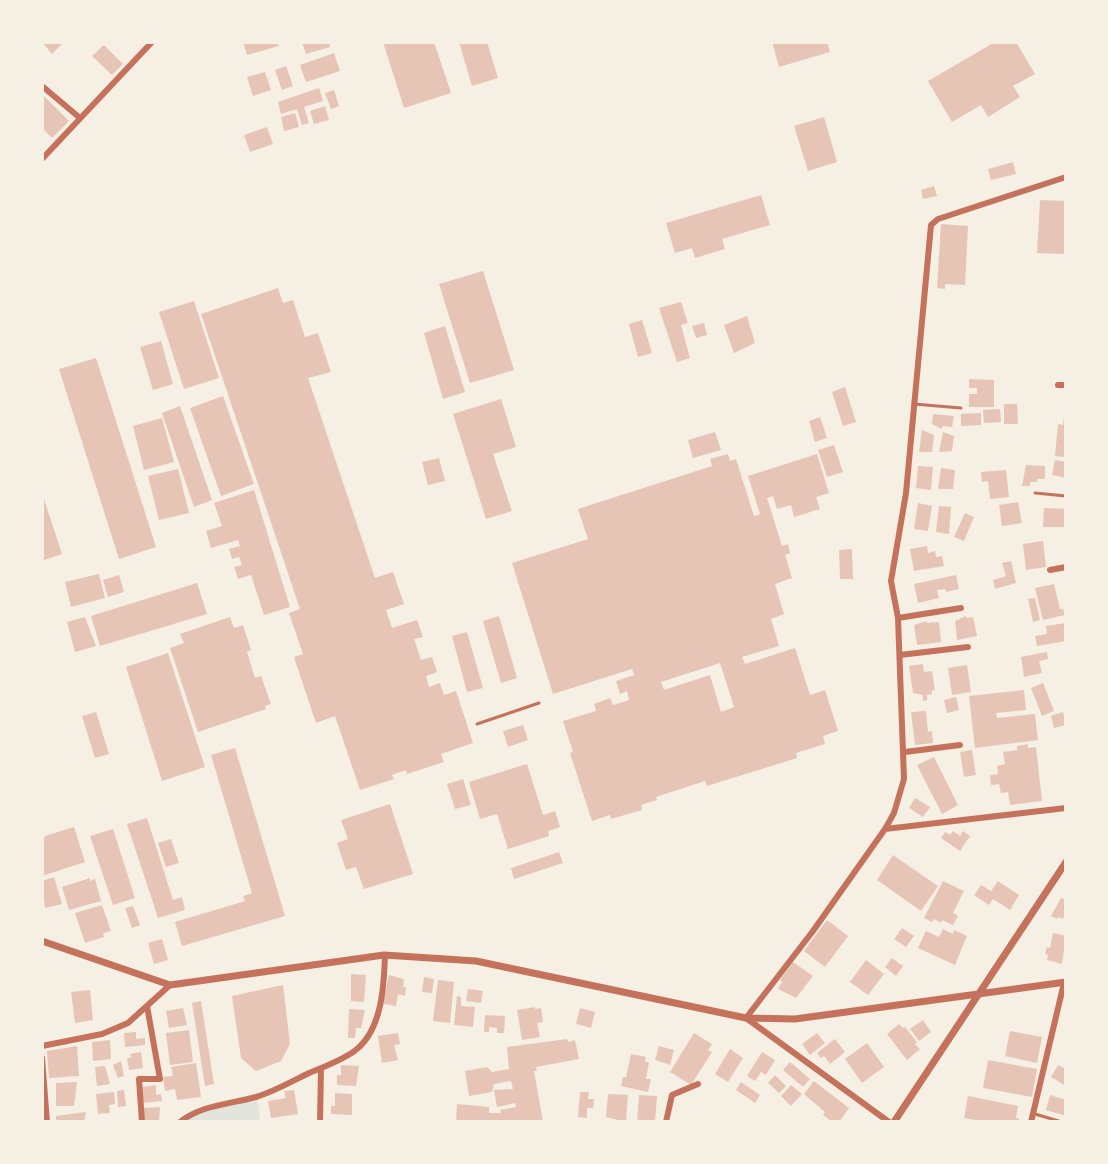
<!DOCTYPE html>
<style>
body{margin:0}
#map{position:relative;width:1108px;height:1164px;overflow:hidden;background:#f6efe4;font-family:Raleway,sans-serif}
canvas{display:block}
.frame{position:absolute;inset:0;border:44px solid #f6efe4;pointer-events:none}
</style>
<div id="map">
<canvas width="1108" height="1164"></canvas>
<div class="frame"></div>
</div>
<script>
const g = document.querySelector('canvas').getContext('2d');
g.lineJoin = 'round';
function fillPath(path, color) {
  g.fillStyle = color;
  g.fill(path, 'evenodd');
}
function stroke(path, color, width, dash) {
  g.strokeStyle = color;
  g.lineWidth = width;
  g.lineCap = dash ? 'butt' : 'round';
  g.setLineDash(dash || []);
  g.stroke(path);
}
const green = new Path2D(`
 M258,1101L260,1122H180C205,1107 229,1103 258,1101Z`);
const building = new Path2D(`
 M42,42H64L52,54Z
 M243,42H278L279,46L247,55Z
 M302,42H329L330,47L306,54Z
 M383,42H434L451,93L404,108Z
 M459,42H487L498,78L472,86Z
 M772,42H827L830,52L779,67Z
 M995,42H1016L1035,74L1013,86L1020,97L988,117L981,105L952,122L928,81Z
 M104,45L123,64L112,75L92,56Z
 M334,53L340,71L306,82L300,65Z
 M286,66L293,86L282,90L275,70Z
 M265,72L271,90L253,96L247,77Z
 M319,88L323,101L304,107L309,123L302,125L297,109L281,114L278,102Z
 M334,90L339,106L331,109L325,93Z
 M42,94L69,121L52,138L42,128Z
 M325,106L329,120L314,124L310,111Z
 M295,113L299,127L284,131L281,117Z
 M824,117L837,162L808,171L794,126Z
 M267,127L273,144L250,152L244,135Z
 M1013,162L1016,174L991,180L988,169Z
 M934,186L937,196L923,199L921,190Z
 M761,195L770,225L722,239L725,249L695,258L692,248L675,253L666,223Z
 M1040,200L1066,201V254L1037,253Z
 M941,224L968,226L965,285L945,284V289L937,288Z
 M483,271L514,370L470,383L439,284Z
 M278,288L283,303L293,300L305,337L318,333L331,372L308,378L375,578L393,572L404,604L386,610L392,628L417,620L423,637L414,639L421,660L432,657L437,672L426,676L429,687L440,683L444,695L456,691L473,743L441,754L444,762L407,774L406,770L392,775L394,779L360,790L335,716L316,723L294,657L303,654L289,613L300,609L201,314Z
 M194,301L219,378L184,389L159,312Z
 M681,302L688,323L681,325L690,358L677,362L659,308Z
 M747,316L755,343L734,353L724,325Z
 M642,320L652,353L638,357L629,324Z
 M704,323L707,335L696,338L692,326Z
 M445,326L465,392L443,399L424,333Z
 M161,341L173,384L153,390L140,347Z
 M96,358L156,547L119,559L59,369Z
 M969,379L994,380V407H969V394H977V388H969Z
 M845,387L856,422L843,426L832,392Z
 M223,396L254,484L221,496L190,408Z
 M501,399L516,447L493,454L512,511L486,519L453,414Z
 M1004,404H1017L1018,424H1004Z
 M180,406L212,500L194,507L162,413Z
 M1000,409L1001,422L984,423L983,410Z
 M981,413V425L961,426V414Z
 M933,414L954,416L952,427L942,426V429L932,424Z
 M1064,415H1066V457L1055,456L1058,424L1063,425Z
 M820,417L827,438L815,442L809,421Z
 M162,418L174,462L144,470L133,426Z
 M922,430L934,435L932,452H919Z
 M715,432L721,450L693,458L688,440Z
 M943,432L954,436L952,451L939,452Z
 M834,445L843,472L827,477L818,450Z
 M728,454L730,461L736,459L754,516L760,514L748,476L817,454L829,493L816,497L820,509L794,517L791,505L777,509L773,496L767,498L782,546L788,544L790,553L785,555L792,578L775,584L784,614L771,619L779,646L742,657L745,664L795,648L810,695L825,690L838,731L823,736L825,744L796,753L797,758L707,786L705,781L656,797L657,800L641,805L642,810L611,819L610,815L592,821L570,753L573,752L563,721L596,711L594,704L610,698L613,705L629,700L627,691L620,694L616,681L634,675L632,669L553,694L512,563L588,539L578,509L712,466L710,459ZM720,663L734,707L721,712L710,675L664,690L661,682Z
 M439,458L445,481L428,485L422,462Z
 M1055,460L1066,462V478L1052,475Z
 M1026,465L1045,466V479H1037V482H1030V486H1022Z
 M918,466L933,467L931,490L916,488Z
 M941,468L955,470L953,489H938Z
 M178,469L189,513L159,520L148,476Z
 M1006,470L1009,497L990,499L988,481L982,482L981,472Z
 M254,490L290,607L264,615L251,575L238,579L234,567L242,565L239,557L232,559L229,549L240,546L238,540L211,548L206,531L222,526L214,503Z
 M42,493L62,554L44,560L42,554Z
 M1018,502L1022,523L1002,526L999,505Z
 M918,503L932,506L928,531L914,529Z
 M939,506L951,507L949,534L936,532Z
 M1044,508L1066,509V527H1043Z
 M965,513L974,517L964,541L954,537Z
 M1043,541L1046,567L1026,570L1023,544Z
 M927,546L928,553L935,551L936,557L942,556L944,566L914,571L910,549Z
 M852,549L853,579H840L839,550Z
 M1011,561L1016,583L995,589L993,580L1006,576L1002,563Z
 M99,574L105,598L71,607L65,582Z
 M119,575L124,592L108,597L103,580Z
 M956,575L959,589L946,592L945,589L937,590L939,598L918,603L914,584Z
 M197,583L207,614L100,646L91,616Z
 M1054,584L1060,609H1063L1065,615L1043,620L1035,588Z
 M1035,598L1040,620L1033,622L1028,599Z
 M499,616L517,678L501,683L483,621Z
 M966,616L967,618L973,617L977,636L957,640L955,621Z
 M85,617L96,646L75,652L67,622Z
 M230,617L234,628L243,625L251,650L247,652L255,678L261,676L271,704L265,706L266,709L198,732L170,648L184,643L180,634Z
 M927,621V623L939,622L941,642L917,645L914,625Z
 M1066,623V641L1037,646L1035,636L1047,634L1046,626Z
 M467,632L483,688L467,692L452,636Z
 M1047,652L1048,659L1039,661L1042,673L1024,677L1021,657Z
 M168,653L205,767L162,781L126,667Z
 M923,664L924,672L932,671L935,690H932V694L927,695V700L923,701V695L913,693L909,666Z
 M967,665L971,692L952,695L948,668Z
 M1043,683L1054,711L1042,716L1031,688Z
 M1024,690L1026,710L996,713L997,718L1035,714L1038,740L975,748L969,696Z
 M956,697L959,710L947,713L944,700Z
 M926,711L928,732L932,731L933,743L915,745L911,712Z
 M96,712L109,754L95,758L82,716Z
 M1063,712L1066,725L1054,728L1051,716Z
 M523,725L528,740L508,747L503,731Z
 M1028,744V748L1036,747L1042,801L1010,805L1008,792L1001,793L999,784L991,785L990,775L998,774L997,766L1005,764L1003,752L1017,750V746Z
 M235,748L285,916L182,946L175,922L245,901L243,896L252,893L211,755Z
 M972,750L976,775L964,777L960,752Z
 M934,757L958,805L942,814L917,765Z
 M527,764L543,815L555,811L560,827L548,831L549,836L508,849L497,814L480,819L469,782Z
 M463,779L471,805L455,809L447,784Z
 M915,798L930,807L923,817L909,808Z
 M390,804L413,874L364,889L356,867L346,870L337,843L348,839L341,820Z
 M147,818L173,900L182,897L185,910L158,918L127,824Z
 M74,827L85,862L42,876V837Z
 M113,829L135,898L113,905L90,836Z
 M953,831L960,836L963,831L970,836L960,851L941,838L945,832L950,835Z
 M171,839L179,863L166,867L158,843Z
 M559,852L563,863L514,879L511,868Z
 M893,855L938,886L921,911L877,880Z
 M54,877L62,904L45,908L42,881Z
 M90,878V881L95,879L101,901L69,910L62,887Z
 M943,881L964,891L953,913L958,916L953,925L942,920L941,923L934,919L932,922L924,918Z
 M998,881L1019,895L1010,910L993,899L989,905L974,895L981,885L991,891Z
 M1061,898L1066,900V913L1063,919L1058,917L1057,919L1051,916Z
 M102,905L111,931L103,933L104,937L85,943L75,913Z
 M133,906L140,925L132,928L125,908Z
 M827,920L848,936L825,967L804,951Z
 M902,928L914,936L906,947L894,939Z
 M943,929L953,934L954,930L967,936L955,965L918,948L926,931L939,937Z
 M1053,933L1066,936L1062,964L1047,960L1048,955L1045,954L1047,947L1050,948Z
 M162,939L168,960L154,964L148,943Z
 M892,958L903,966L896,976L885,967Z
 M866,960L884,974L868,995L850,982Z
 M793,962L813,976L796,998L778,989L782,982L780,980Z
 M351,974L366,975L364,1002L351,1001Z
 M389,975L404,979L403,987H406L405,996L398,994L396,1006L383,1004Z
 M424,977L434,979L432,993L422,992Z
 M438,980L454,982L450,1023L433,1021Z
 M283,985L290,1044L281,1061L256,1071L241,1058L232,996Z
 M468,989L483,991L481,1003L466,1001Z
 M90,990L93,1020L75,1023L71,992Z
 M457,996L461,997V1006L475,1007L473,1027L454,1025Z
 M201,1001L214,1084L205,1086L192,1003Z
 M535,1007V1009L541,1008L543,1022L537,1023L540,1037L522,1040L517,1010Z
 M183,1008L187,1025L169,1028L166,1011Z
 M580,1008L595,1012L591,1028L576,1024Z
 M349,1009L365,1010L361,1028H356L355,1038H348Z
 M485,1015L505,1016L504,1033H497V1028L489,1027V1032H484Z
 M923,1020L931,1032L919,1041L910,1029Z
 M899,1024L903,1028L905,1027L917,1042L915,1044L920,1049L907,1060L887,1034Z
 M189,1030L193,1062L170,1065L166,1033Z
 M1010,1031L1042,1037L1037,1063L1005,1056Z
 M136,1032V1039L145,1038V1045L125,1047L124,1033Z
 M398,1033L400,1044L394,1045L398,1060L382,1063L378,1036Z
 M694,1033L712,1044L708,1050L712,1052L691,1085L670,1072Z
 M817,1033L825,1043L810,1055L802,1044Z
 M567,1039L568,1042L575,1040L579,1059L536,1067L537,1071H534L543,1122H456L457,1104L489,1107V1113H501L500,1110L516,1107L515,1103L497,1107L494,1090L513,1089L511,1081L494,1084L492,1092L469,1096L465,1071L487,1067L492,1072L509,1069L507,1047Z
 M835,1039L845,1052L830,1064L824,1056L821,1058L817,1053Z
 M110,1040L111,1059L93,1061L92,1042Z
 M867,1043L884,1067L862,1083L845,1059Z
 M77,1046L79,1076L49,1078L47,1051Z
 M659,1046L674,1050L670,1065L655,1060Z
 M730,1049L743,1058L728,1082L715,1074Z
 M141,1052L143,1068L129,1070L127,1058H131L130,1054Z
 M762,1052L775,1060L766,1075L761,1072L755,1081L747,1076Z
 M631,1054L646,1057L645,1062H649L646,1079H651L648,1092L621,1086L623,1077H626Z
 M988,1060L1037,1069L1032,1097L983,1088Z
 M121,1061L124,1076L118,1078L113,1065Z
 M790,1062L810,1079L803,1087L783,1070Z
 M196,1063L201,1097L177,1100L175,1089L165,1091L163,1077L173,1076L171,1067Z
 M341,1065L359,1066L356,1086L337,1085V1075H341Z
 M1058,1065L1066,1069V1086L1051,1077Z
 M105,1066L110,1084L97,1086L95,1067Z
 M775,1075L786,1086L779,1093L768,1083Z
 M814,1081L849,1108L839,1122H832L823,1115L825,1112L804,1094Z
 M77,1082L74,1106H56V1083Z
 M741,1082L760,1095L755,1103L736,1090Z
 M156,1085V1095L161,1094L162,1101L143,1103L142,1087Z
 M791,1085L802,1094L791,1106L781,1096Z
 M124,1090L126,1106L118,1107L117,1091Z
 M294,1090L298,1114L271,1118L268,1101L286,1098L284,1091Z
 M114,1092L115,1104L109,1105L110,1113L98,1114L96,1094Z
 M580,1092H589L588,1099H594L593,1108H587V1118L578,1117Z
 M335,1093L352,1094V1115L331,1114V1106H335Z
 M608,1094L628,1095L626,1122L606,1117Z
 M639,1095L657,1096L655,1122H637Z
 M1050,1095L1066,1100V1116L1046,1110Z
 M968,1096L1018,1106L1016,1118H1019L1018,1122H986L964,1118Z
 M160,1107L159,1122H143L142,1108Z
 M86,1112L84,1122H56V1116Z`);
const service = new Path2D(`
 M914,404L961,408
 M1035,493L1066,496
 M477,724L539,703
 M1035,1114L1062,1122`);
const minor = new Path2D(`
 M42,86L80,118
 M42,159L152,42
 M1058,385H1066
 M1050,570L1066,567
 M898,618L961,608
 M900,655L968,647
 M905,752L960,745
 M885,829L1066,808
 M42,1046L102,1034L128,1023L170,985
 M42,1058L47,1122
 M142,1122L139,1079H160L147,1006
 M180,1122C201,1105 230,1104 256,1097C273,1092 291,1082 307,1074C323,1067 344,1060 357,1049C382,1028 384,986 385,955
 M320,1122L321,1068
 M666,1122L672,1095L698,1084
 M889,1122L746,1018L813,931L885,829L894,813L904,779L898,618L891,581L906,493L931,225L938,219L1066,177
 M1031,1122L1064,983`);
const tertiary = new Path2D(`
 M42,941L170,985L384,955L476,961L746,1018L795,1019L1066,982
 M894,1122L1066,862`);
fillPath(green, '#e2e4dc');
fillPath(building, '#e6c5b7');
stroke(service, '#c5725c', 3);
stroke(minor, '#c5725c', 6);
stroke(tertiary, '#c5725c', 7);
</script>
